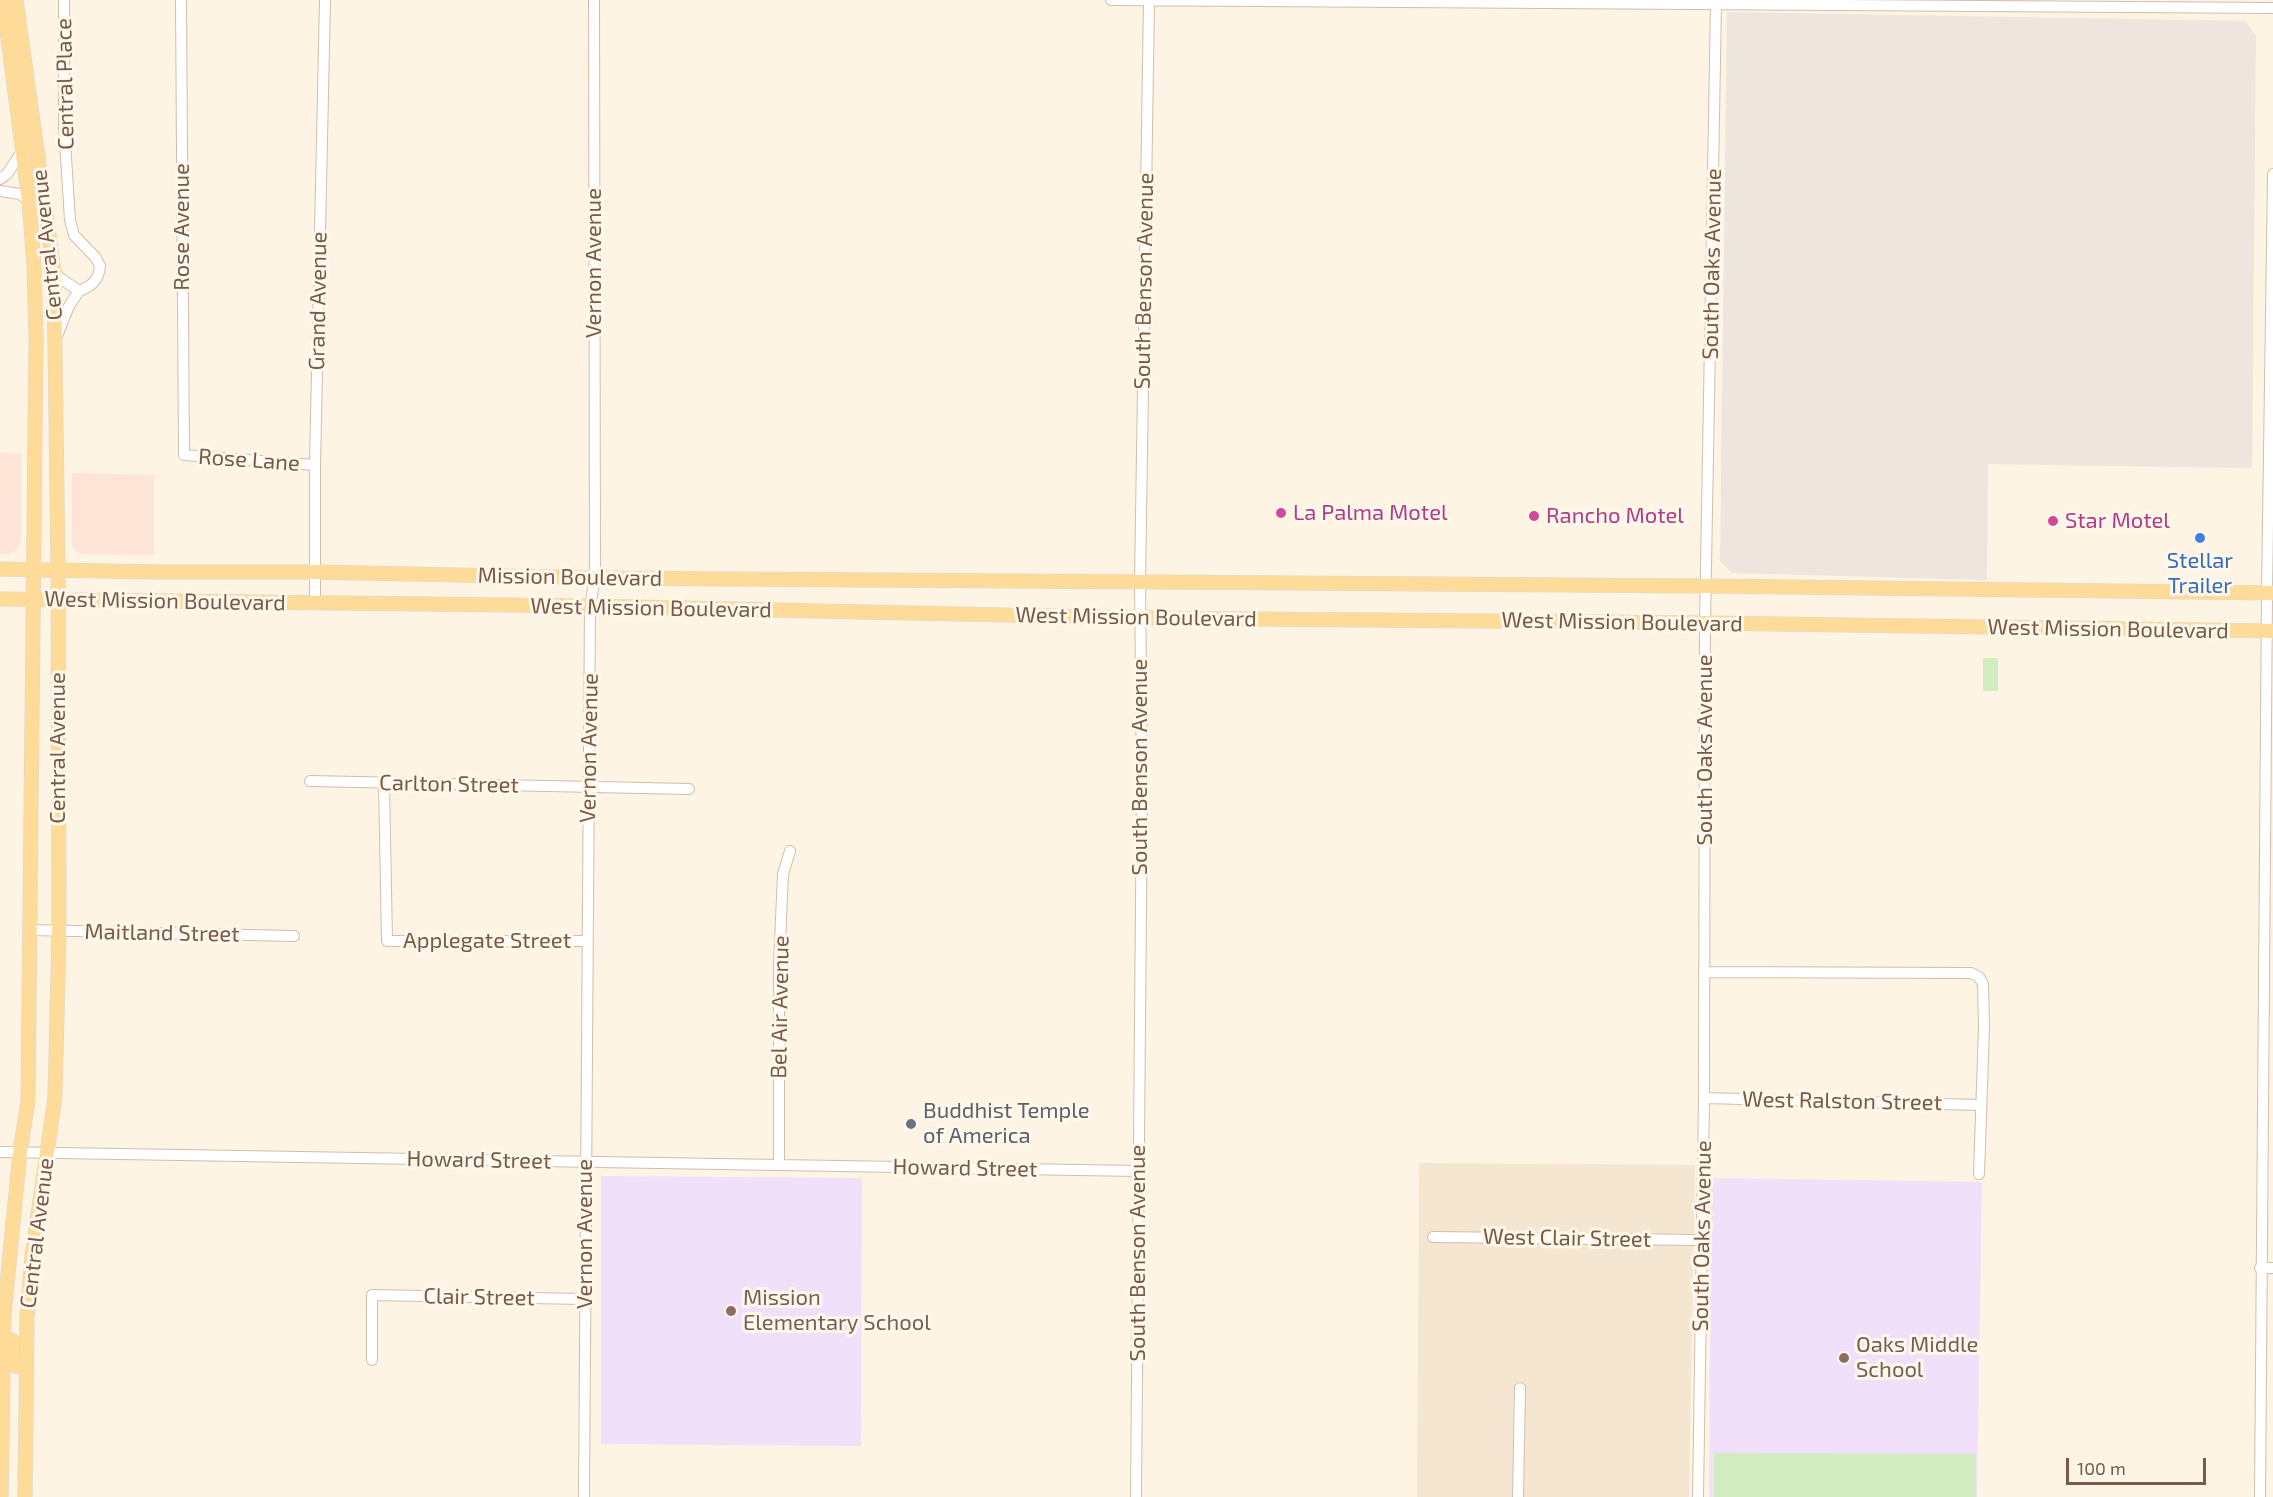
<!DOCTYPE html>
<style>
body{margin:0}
#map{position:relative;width:2273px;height:1497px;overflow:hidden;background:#fdf4e4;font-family:"Exo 2",sans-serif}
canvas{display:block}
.scale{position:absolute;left:2066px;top:1458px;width:140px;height:27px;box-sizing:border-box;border:3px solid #775a48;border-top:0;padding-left:8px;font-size:18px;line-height:21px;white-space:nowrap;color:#775a48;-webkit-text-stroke:4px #fff8eb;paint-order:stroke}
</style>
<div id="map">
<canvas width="2273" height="1497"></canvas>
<div class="scale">100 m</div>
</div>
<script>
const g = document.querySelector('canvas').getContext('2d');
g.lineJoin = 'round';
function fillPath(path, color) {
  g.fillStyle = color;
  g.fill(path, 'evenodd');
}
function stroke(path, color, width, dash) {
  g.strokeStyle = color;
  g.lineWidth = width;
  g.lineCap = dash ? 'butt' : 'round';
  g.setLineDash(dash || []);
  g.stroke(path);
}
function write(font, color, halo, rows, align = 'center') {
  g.font = font + ' "Exo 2",sans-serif';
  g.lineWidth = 6;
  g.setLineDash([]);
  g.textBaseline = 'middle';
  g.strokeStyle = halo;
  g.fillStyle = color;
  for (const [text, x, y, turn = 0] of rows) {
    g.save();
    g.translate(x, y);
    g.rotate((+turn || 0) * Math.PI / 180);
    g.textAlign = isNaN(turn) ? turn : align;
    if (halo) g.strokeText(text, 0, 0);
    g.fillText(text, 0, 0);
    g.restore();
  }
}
const residential = new Path2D(`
 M1419,1163L1695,1165L1689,1497H1417Z`);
const commercial = new Path2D(`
 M0,453L21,454V540L17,549L9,554H0Z
 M72,473L154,475V555L81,554L75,550L72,546Z`);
const industrial = new Path2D(`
 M1727,12L2245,21L2256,35L2252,468L1988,464L1987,580L1732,573L1720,561Z`);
const education = new Path2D(`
 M601,1176L862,1178L861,1446L601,1444Z
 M1711,1178L1982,1182L1977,1497H1709Z`);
const green = new Path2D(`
 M1983,658H1998V691H1983Z
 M1714,1453L1976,1454V1497H1714Z`);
const minor = new Path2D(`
 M64,0V126L70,220L74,235L96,258L100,266C99,280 92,286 79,291
 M181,0L184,455L315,465
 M1111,0L2273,8
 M0,179L7,174L23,150
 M0,191L20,194L29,201
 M54,271L60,278L79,291
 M57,336L69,306L79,291
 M315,603V465L325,0
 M310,781L689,789
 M384,783L387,941H587
 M30,930L294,936
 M1704,972L1971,973L1979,977L1983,984L1984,1027L1979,1174
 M1704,1098L1980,1105
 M0,1152L1138,1171
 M779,1165V965L783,874L790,851
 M1433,1237L1701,1240
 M2260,1268H2273
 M372,1360V1295L585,1299
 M584,1497L590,606L595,578L594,0
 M1136,1497L1142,786L1140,582L1149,1
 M1518,1497L1520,1388
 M1698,1497L1704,1098L1705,623L1716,4
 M2260,1497L2267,593L2273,174`);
const major = new Path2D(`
 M16,0L54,271L58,569L59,930L55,1097L32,1256L27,1317L25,1497
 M0,569L157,572H315L595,578L1707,586L2273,593
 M0,599L590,606L1140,618L1705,623L2273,631
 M12,1340V1361L15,1366L27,1368
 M1,1497L4,1315L20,1152L28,1100L36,337L34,266L29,201L3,0`);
const markers = [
 [1281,513,6,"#d1479c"],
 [1534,516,6,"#d1479c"],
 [2053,521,6,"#d1479c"],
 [2200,538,6,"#3f7fe0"],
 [911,1124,6,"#6b7280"],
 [731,1311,6,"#8d6e63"],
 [1844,1358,6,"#8d6e63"]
];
const streetNames = [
 ["Central Place",65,84,-91],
 ["Rose Avenue",182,227,-90],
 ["Central Avenue",47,245,-96],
 ["Vernon Avenue",594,263,-90],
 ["South Oaks Avenue",1712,264,-89],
 ["South Benson Avenue",1144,281,-89],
 ["Grand Avenue",318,301,-89],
 ["Rose Lane",249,460,4],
 ["Mission Boulevard",570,577,1],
 ["West Mission Boulevard",165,601,1],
 ["West Mission Boulevard",651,608,1],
 ["West Mission Boulevard",1136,617,1],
 ["West Mission Boulevard",1622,622,1],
 ["West Mission Boulevard",2108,629,1],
 ["Central Avenue",58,748,-90],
 ["Vernon Avenue",589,748,-89],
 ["South Oaks Avenue",1705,750,-90],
 ["South Benson Avenue",1140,767,-90],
 ["Carlton Street",449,784,1],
 ["Maitland Street",162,933,1],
 ["Applegate Street",487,941],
 ["Bel Air Avenue",780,1007,-89],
 ["West Ralston Street",1842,1101,1],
 ["Howard Street",479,1160,1],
 ["Howard Street",965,1168,1],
 ["Central Avenue",37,1233,-83],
 ["Vernon Avenue",585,1234,-90],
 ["South Oaks Avenue",1702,1236,-89],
 ["West Clair Street",1567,1238,1],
 ["South Benson Avenue",1138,1253,-90],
 ["Clair Street",479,1297,1]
];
const hotelNames = [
 ["La Palma Motel",1293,513],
 ["Rancho Motel",1546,516],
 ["Star Motel",2065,521]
];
const shopNames = [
 ["Stellar",2200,561],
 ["Trailer",2200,586]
];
const worshipNames = [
 ["Buddhist Temple",923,1111],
 ["of America",923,1136]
];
const educationNames = [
 ["Mission",743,1298],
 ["Elementary School",743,1323],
 ["Oaks Middle",1856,1345],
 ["School",1856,1370]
];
fillPath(residential, '#f5e6d2');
fillPath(commercial, '#fee3d7');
fillPath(industrial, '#ede5de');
fillPath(education, '#f1e0fa');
fillPath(green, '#d2ecc1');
stroke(minor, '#d1beac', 12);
stroke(major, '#dcd4cf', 15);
stroke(minor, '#fff', 10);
stroke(major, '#ffdb99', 14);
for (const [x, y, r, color] of markers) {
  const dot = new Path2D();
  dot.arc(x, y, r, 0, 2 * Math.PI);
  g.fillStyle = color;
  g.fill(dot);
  stroke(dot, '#fff8eb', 2);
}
write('22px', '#775a48', '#fff8eb', streetNames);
write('22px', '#b23c85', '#fff8eb', hotelNames, 'left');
write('22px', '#366cbe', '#fff8eb', shopNames);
write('22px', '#5b616d', '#fff8eb', worshipNames, 'left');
write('22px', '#785e54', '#fff8eb', educationNames, 'left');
</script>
